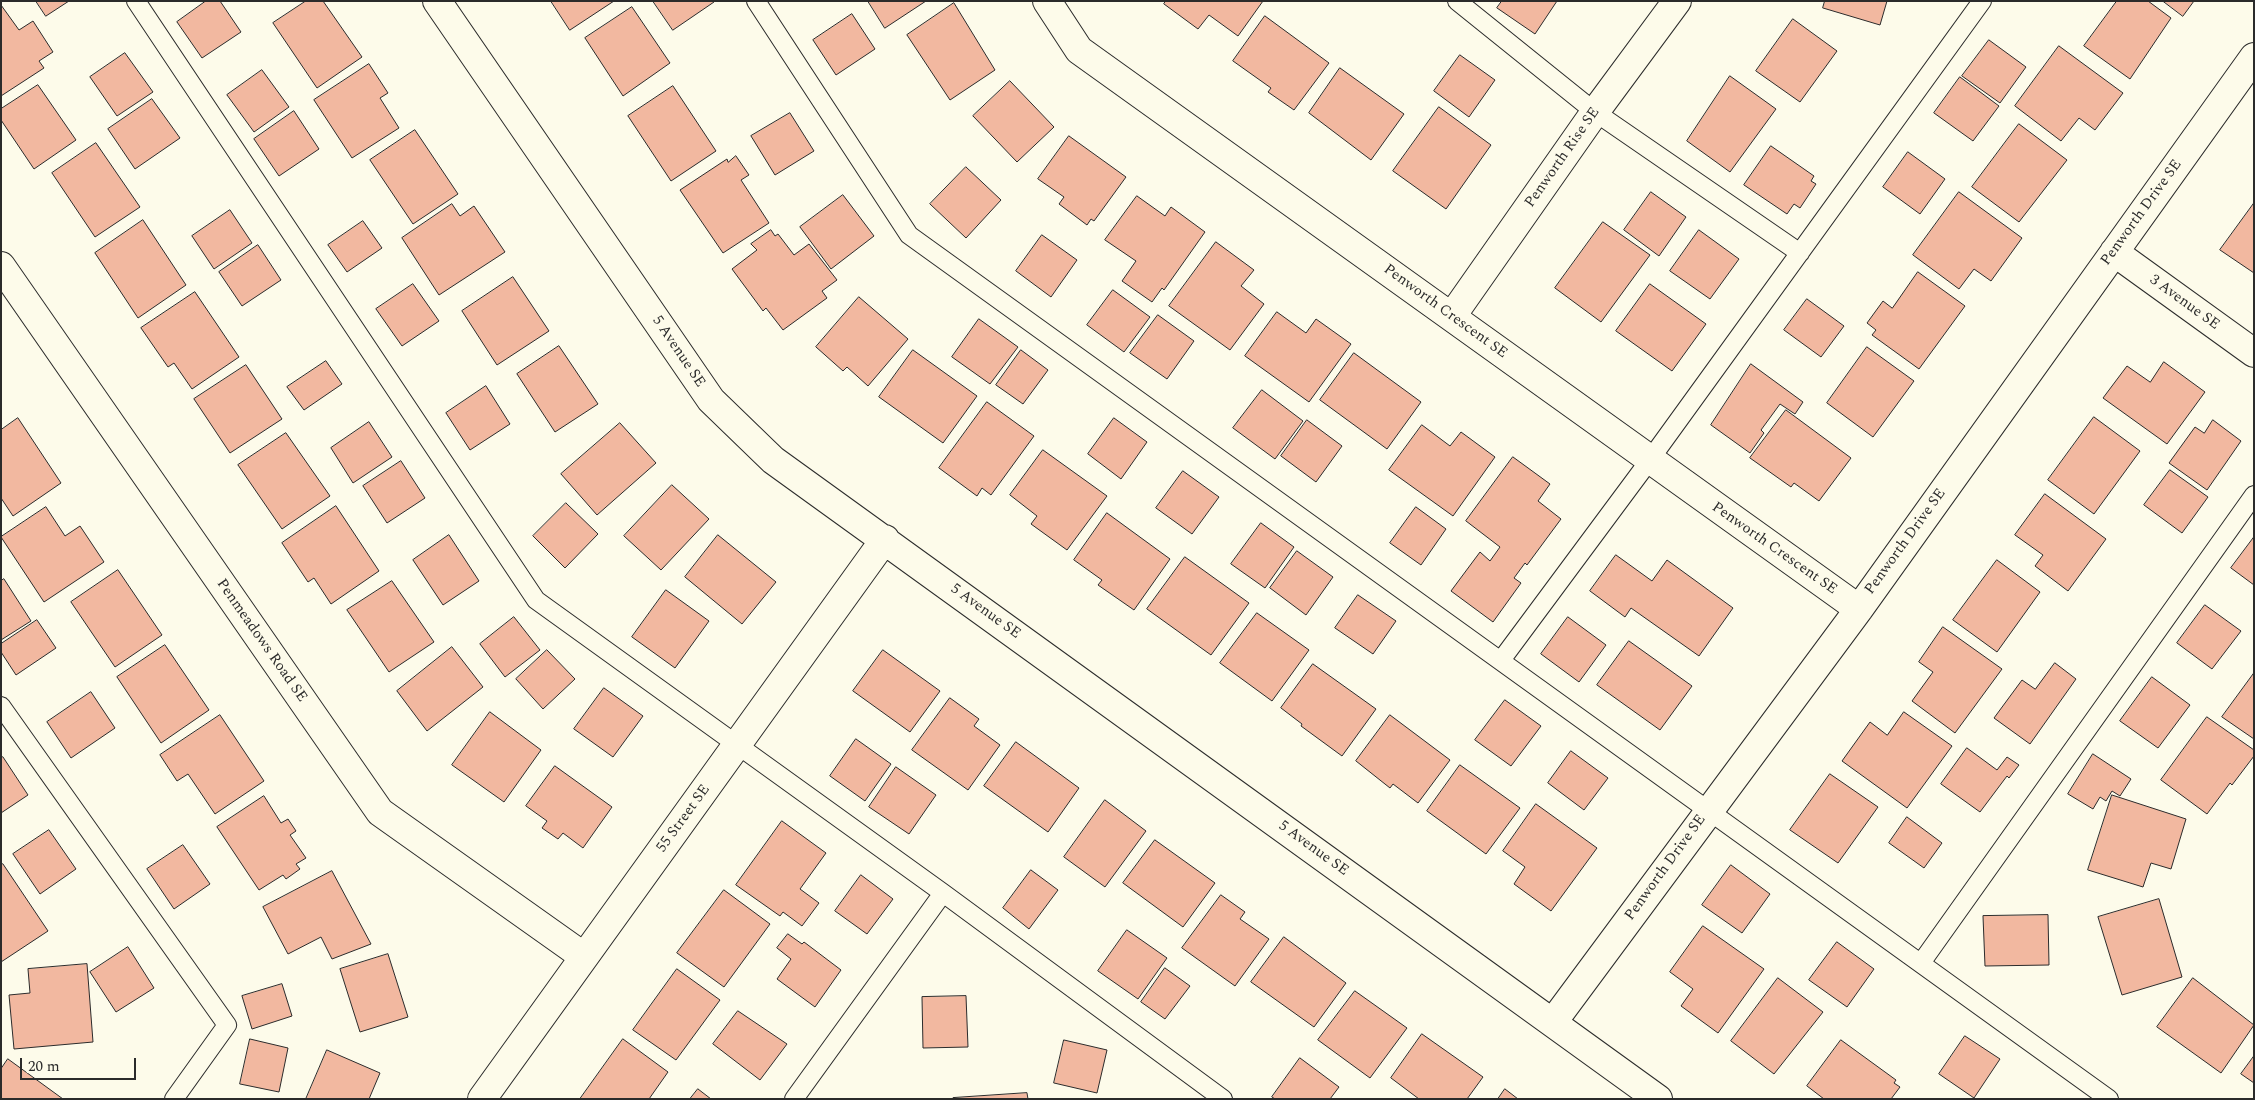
<!DOCTYPE html>
<style>
body{margin:0}
#map{position:relative;width:2255px;height:1100px;overflow:hidden;background:#fdfbea;font-family:Spectral,serif}
canvas{display:block}
.frame{position:absolute;inset:0;border:2px solid #2b2b2b;pointer-events:none}
.scale{position:absolute;left:20px;top:1058px;width:116px;height:22px;box-sizing:border-box;border:2px solid #2b2b2b;border-top:0;padding-left:6px;font-size:15px;line-height:18px;white-space:nowrap;color:#2b2b2b;-webkit-text-stroke:4px #fdfbea;paint-order:stroke}
</style>
<div id="map">
<canvas width="2255" height="1100"></canvas>
<div class="frame"></div>
<div class="scale">20 m</div>
</div>
<script>
const g = document.querySelector('canvas').getContext('2d');
g.lineJoin = 'round';
function fillPath(path, color) {
  g.fillStyle = color;
  g.fill(path, 'evenodd');
}
function stroke(path, color, width, dash) {
  g.strokeStyle = color;
  g.lineWidth = width;
  g.lineCap = dash ? 'butt' : 'round';
  g.setLineDash(dash || []);
  g.stroke(path);
}
function write(font, color, halo, rows, align = 'center') {
  g.font = font + ' Spectral,serif';
  g.lineWidth = 4;
  g.setLineDash([]);
  g.textBaseline = 'middle';
  g.strokeStyle = halo;
  g.fillStyle = color;
  for (const [text, x, y, turn = 0] of rows) {
    g.save();
    g.translate(x, y);
    g.rotate((+turn || 0) * Math.PI / 180);
    g.textAlign = isNaN(turn) ? turn : align;
    if (halo) g.strokeText(text, 0, 0);
    g.fillText(text, 0, 0);
    g.restore();
  }
}
const building = new Path2D(`
 M36,1H69L46,16Z
 M206,1H220L241,32L202,58L177,22Z
 M306,1H323L362,57L317,88L273,23Z
 M551,1H614L570,30Z
 M653,1H714V2L673,30Z
 M868,1H926L885,28Z
 M1166,1H1263L1238,36L1209,15L1198,29L1164,4Z
 M1502,1H1557L1535,34L1497,8Z
 M1825,1H1887L1880,25L1823,8Z
 M2117,1H2148L2171,18L2130,79L2084,46Z
 M2163,1H2194L2183,16Z
 M954,3L995,70L950,100L907,35Z
 M1,5L19,30L33,21L53,52L39,61L44,68L1,96Z
 M632,7L670,63L623,96L585,38Z
 M852,14L875,49L836,75L813,40Z
 M1265,16L1329,63L1294,110L1268,92L1271,88L1233,61Z
 M1793,19L1837,51L1800,102L1756,71Z
 M1989,40L2026,67L2000,103L1962,76Z
 M2059,46L2123,93L2095,130L2079,118L2061,141L2015,106Z
 M125,53L153,92L117,116L90,77Z
 M1460,55L1495,80L1469,117L1434,91Z
 M369,64L388,93L380,98L399,128L352,158L314,100Z
 M1340,68L1404,114L1371,160L1309,113Z
 M262,70L289,107L254,132L227,95Z
 M1730,76L1776,109L1730,172L1687,141Z
 M1960,77L1999,106L1973,141L1934,113Z
 M1010,81L1054,127L1017,162L973,116Z
 M38,85L76,140L34,169L1,120V109Z
 M673,86L716,151L671,181L628,116Z
 M152,99L180,138L135,169L108,129Z
 M1439,107L1491,145L1446,209L1393,171Z
 M294,111L319,149L279,176L254,139Z
 M790,113L814,151L775,175L751,136Z
 M2019,124L2067,160L2019,222L1972,187Z
 M415,130L458,194L413,224L370,160Z
 M1069,136L1126,177L1094,221L1091,219L1087,225L1059,204L1064,197L1038,179Z
 M96,143L140,207L95,237L52,173Z
 M1771,146L1814,176L1811,181L1816,184L1800,208L1794,204L1787,214L1744,185Z
 M1908,152L1945,179L1920,214L1883,187Z
 M736,156L749,175L741,180L769,223L723,253L680,190L727,159L728,162Z
 M966,167L1001,200L966,238L930,204Z
 M1651,192L1686,217L1659,256L1624,230Z
 M1959,192L2022,238L1991,281L1974,269L1959,289L1913,255Z
 M843,195L874,236L831,269L800,227Z
 M1137,196L1165,216L1171,207L1205,232L1164,290L1162,288L1152,302L1122,281L1136,261L1105,240Z
 M2254,203V273L2220,250Z
 M452,204L460,216L474,206L505,252L439,295L402,238Z
 M230,210L252,243L214,269L192,236Z
 M143,220L186,285L138,318L95,253Z
 M363,221L382,248L347,272L328,245Z
 M1603,222L1650,255L1601,322L1555,288Z
 M771,230L775,236L778,234L794,255L809,244L837,280L822,291L827,298L783,330L766,308L763,311L732,269L757,250L751,244Z
 M1699,230L1739,259L1710,299L1670,271Z
 M1042,235L1077,260L1051,297L1016,271Z
 M1216,242L1254,270L1241,286L1264,304L1230,350L1169,306Z
 M258,245L281,280L242,306L219,272Z
 M1918,272L1965,306L1919,369L1872,335L1876,330L1867,323L1883,301L1892,308Z
 M513,277L549,331L497,365L462,311Z
 M413,284L439,321L402,346L376,309Z
 M1650,284L1706,324L1672,371L1616,331Z
 M1113,290L1150,317L1124,352L1087,325Z
 M195,292L239,357L192,389L174,363L168,367L141,328Z
 M859,297L908,339L868,386L847,367L843,371L816,347Z
 M1807,299L1844,326L1821,357L1784,330Z
 M1277,312L1306,333L1316,319L1351,344L1309,402L1245,356Z
 M1158,315L1194,341L1167,379L1130,353Z
 M979,319L1018,347L990,384L952,357Z
 M559,346L598,404L555,432L517,374Z
 M1867,347L1914,381L1873,437L1827,403Z
 M913,350L977,396L943,443L879,397Z
 M1021,350L1048,370L1023,404L996,385Z
 M1354,353L1421,402L1387,449L1320,400Z
 M326,361L342,384L304,410L287,387Z
 M2164,362L2205,392L2167,444L2103,398L2127,366L2150,382Z
 M1751,364L1803,402L1795,414L1780,404L1761,430L1764,433L1750,453L1711,425Z
 M246,365L282,419L230,453L194,399Z
 M486,386L510,424L470,450L446,413Z
 M1262,390L1303,421L1275,459L1233,428Z
 M987,402L1034,436L991,495L982,488L977,496L939,468Z
 M1786,410L1851,458L1819,501L1794,483L1791,487L1750,458Z
 M2094,417L2140,451L2094,514L2048,480Z
 M18,418L61,483L13,516L1,498V430Z
 M1114,418L1147,442L1121,479L1088,454Z
 M1307,420L1342,446L1316,482L1281,456Z
 M2213,420L2241,441L2207,490L2169,463L2195,427L2204,433Z
 M369,422L392,457L353,483L331,448Z
 M620,423L656,463L597,515L561,474Z
 M1422,425L1450,446L1461,432L1495,457L1453,516L1389,470Z
 M286,433L330,496L282,529L238,465Z
 M1043,450L1107,496L1067,550L1031,524L1037,516L1010,495Z
 M1513,457L1550,484L1538,501L1561,519L1527,565L1525,563L1514,578L1521,583L1493,622L1451,591L1480,552L1490,561L1500,547L1466,521Z
 M401,461L425,498L387,523L363,486Z
 M2170,470L2208,497L2182,533L2144,505Z
 M1183,471L1219,497L1192,534L1156,508Z
 M672,485L709,519L661,570L624,536Z
 M2045,494L2106,539L2068,591L2035,566L2043,555L2015,535Z
 M566,503L598,534L565,568L533,536Z
 M336,506L379,571L331,604L314,578L308,582L282,543Z
 M46,507L65,536L80,526L104,562L44,602L1,537Z
 M1416,507L1446,529L1421,565L1390,543Z
 M1107,513L1170,559L1134,610L1098,585L1102,580L1074,560Z
 M1261,523L1294,547L1265,588L1231,564Z
 M449,535L479,581L443,605L413,560Z
 M718,535L776,582L742,624L685,577Z
 M2254,537V585L2231,568Z
 M1297,551L1333,577L1306,615L1270,588Z
 M1616,555L1652,581L1667,560L1733,608L1699,656L1631,608L1625,617L1590,591Z
 M1185,557L1249,603L1211,655L1147,609Z
 M1997,560L2040,592L1997,652L1953,620Z
 M118,570L162,635L115,667L71,602Z
 M4,579L31,621L1,640V581Z
 M392,581L434,642L389,672L347,610Z
 M666,590L709,621L675,668L632,637Z
 M1358,595L1396,621L1373,654L1335,628Z
 M2205,605L2241,631L2212,669L2177,643Z
 M1257,613L1309,650L1272,701L1220,663Z
 M514,617L540,650L505,677L480,644Z
 M1568,617L1606,645L1579,682L1541,654Z
 M37,620L56,648L16,675L1,652V644Z
 M1943,627L2002,669L1955,733L1912,701L1933,672L1919,662Z
 M1629,641L1692,686L1660,730L1597,685Z
 M165,645L209,710L161,743L117,677Z
 M452,647L483,687L427,731L397,691Z
 M547,650L575,679L543,709L516,679Z
 M883,650L940,691L910,732L853,691Z
 M2055,663L2076,679L2030,744L1994,718L2022,680L2035,689Z
 M1313,664L1376,709L1342,756L1301,726L1302,724L1281,708Z
 M2254,673V739L2222,717Z
 M2152,677L2190,705L2158,748L2120,721Z
 M604,688L643,716L613,757L574,729Z
 M91,692L115,728L71,758L47,722Z
 M950,698L979,719L974,726L1000,745L968,790L912,750Z
 M1505,700L1541,726L1511,766L1475,740Z
 M490,712L541,750L504,802L452,765Z
 M1904,712L1952,746L1907,808L1842,761L1870,722L1887,735Z
 M220,715L264,781L215,814L188,774L177,781L160,755Z
 M1390,715L1450,760L1418,803L1393,784L1390,788L1356,761Z
 M2207,717L2254,750V756L2232,785L2230,783L2207,814L2161,780Z
 M856,739L891,764L865,801L830,776Z
 M1016,742L1079,788L1048,832L984,786Z
 M1967,748L1997,770L2007,757L2019,765L2009,778L2007,776L1980,812L1941,784Z
 M1571,751L1608,778L1584,810L1548,783Z
 M2093,754L2131,779L2120,796L2112,791L2106,801L2100,797L2093,809L2068,794Z
 M3,757L28,795L1,813V758Z
 M1460,765L1520,808L1486,854L1427,811Z
 M555,766L612,807L583,848L563,833L558,839L542,828L547,821L526,806Z
 M896,767L936,795L909,834L869,807Z
 M1830,774L1878,807L1838,863L1790,830Z
 M2112,795L2186,819L2171,869L2151,863L2143,887L2088,870Z
 M264,796L281,823L288,819L296,831L290,835L306,858L296,864L300,869L286,879L283,875L259,890L217,827Z
 M1105,800L1146,831L1105,887L1064,857Z
 M1536,804L1597,848L1551,911L1514,884L1525,867L1503,851Z
 M1907,817L1942,843L1924,868L1889,843Z
 M782,821L826,853L800,889L819,903L802,926L783,912L780,916L736,885Z
 M49,830L76,869L40,894L13,854Z
 M1155,840L1215,883L1183,927L1123,883Z
 M183,845L210,884L174,909L147,869Z
 M3,864L48,931L1,962V865Z
 M1731,865L1770,894L1742,933L1702,905Z
 M1031,870L1058,890L1029,929L1003,908Z
 M332,871L371,944L332,959L321,937L288,954L263,907Z
 M861,875L893,899L867,934L835,911Z
 M724,890L770,924L724,987L677,953Z
 M1221,895L1245,912L1240,919L1269,939L1235,986L1182,948Z
 M2159,899L2182,977L2122,995L2098,917Z
 M2048,915L2049,965L1985,966L1983,916Z
 M1703,926L1764,969L1718,1033L1681,1006L1693,989L1670,972Z
 M1127,930L1167,958L1138,999L1098,971Z
 M788,934L802,944L804,942L841,970L815,1007L777,979L791,959L777,948Z
 M1284,937L1346,983L1314,1027L1251,982Z
 M1837,942L1874,969L1847,1007L1809,980Z
 M128,947L154,988L116,1012L90,972Z
 M388,954L408,1017L360,1032L340,969Z
 M87,964L93,1042L14,1049L9,995L30,993L28,969Z
 M1165,968L1190,986L1165,1019L1141,1002Z
 M677,969L720,1000L676,1060L633,1030Z
 M1778,978L1823,1012L1774,1074L1731,1041Z
 M2193,978L2254,1025L2221,1073L2157,1027Z
 M282,984L292,1016L252,1029L242,996Z
 M1355,991L1407,1028L1370,1078L1318,1040Z
 M966,996L968,1047L923,1048L922,997Z
 M738,1011L787,1044L760,1080L713,1044Z
 M1422,1034L1483,1077L1467,1099H1419L1391,1078Z
 M1965,1036L2000,1059L1974,1098L1939,1074Z
 M250,1039L288,1048L279,1092L240,1084Z
 M623,1039L668,1072L649,1099H580Z
 M1064,1040L1107,1050L1097,1093L1054,1083Z
 M1841,1040L1896,1080L1894,1083L1900,1087L1891,1099H1824L1807,1086Z
 M327,1050L380,1073L369,1099H306Z
 M2254,1056V1083L2241,1074Z
 M1300,1058L1339,1087L1330,1099H1275L1272,1097Z
 M8,1059L63,1099H1V1069Z
 M698,1089L711,1099H690Z
 M1505,1089L1518,1099H1498Z
 M1027,1093L1028,1099H953V1098Z`);
const service = new Path2D(`
 M136,1L536,600L943,893L1223,1099
 M756,1L909,235L2109,1099
 M1457,1L1595,112L1800,253
 M1502,659L1649,461L1982,1
 M1,706L227,1025L174,1099
 M1921,963L2254,495
 M794,1099L943,893`);
const minor = new Path2D(`
 M437,1L711,400L773,460L1658,1099
 M1047,1L1079,50L1859,609
 M2114,252L2254,353
 M1,266L380,812L583,956
 M1452,316L1595,112L1677,1
 M1553,1022L1859,609L2254,57
 M482,1099L885,539`);
const streetNames = [
 ["Penworth Rise SE",1563,158,-55],
 ["Penworth Drive SE",2142,213,-54],
 ["3 Avenue SE",2184,303,36],
 ["Penworth Crescent SE",1445,312,36],
 ["5 Avenue SE",678,352,56],
 ["Penworth Drive SE",1906,542,-54],
 ["Penworth Crescent SE",1774,549,35],
 ["5 Avenue SE",985,612,36],
 ["Penmeadows Road SE",261,641,55],
 ["55 Street SE",684,819,-54],
 ["5 Avenue SE",1313,849,36],
 ["Penworth Drive SE",1666,868,-54]
];
fillPath(building, '#f2b8a0');
stroke(building, '#2b2b2b', 1);
stroke(service, '#2b2b2b', 20);
stroke(minor, '#2b2b2b', 30);
stroke(service, '#fdfbea', 18);
stroke(minor, '#fdfbea', 28);
write('15px', '#2b2b2b', '#fdfbea', streetNames);
</script>
